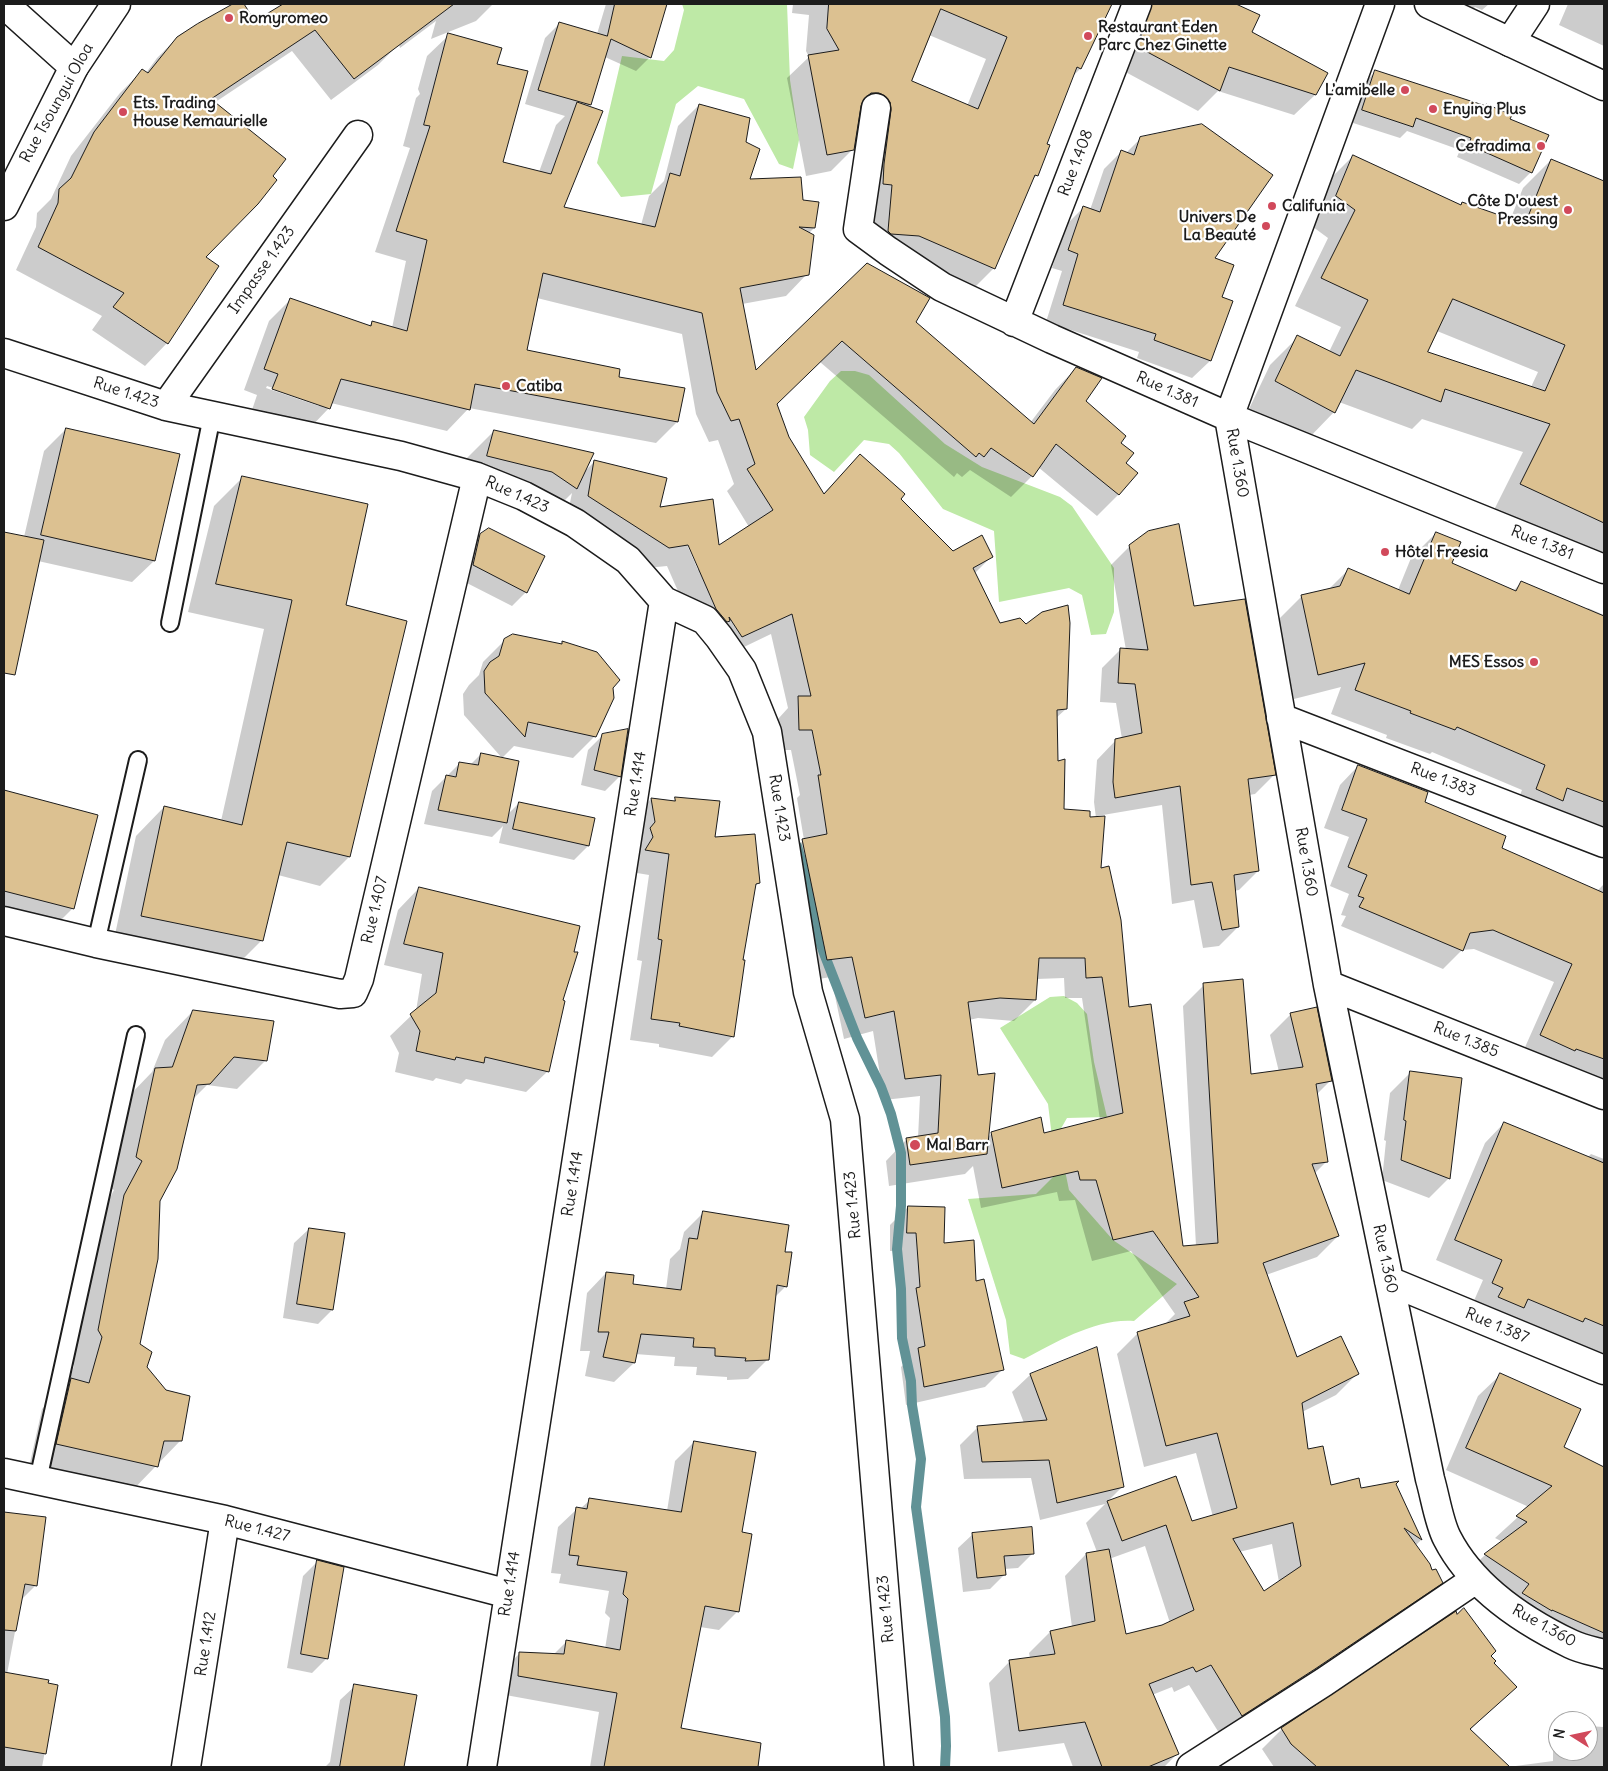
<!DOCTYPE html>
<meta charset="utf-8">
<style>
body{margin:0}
#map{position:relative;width:1608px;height:1771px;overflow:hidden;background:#fff;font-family:Delius,sans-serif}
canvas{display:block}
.frame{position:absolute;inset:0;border:5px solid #1c1c1c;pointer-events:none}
.north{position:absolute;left:1548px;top:1711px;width:50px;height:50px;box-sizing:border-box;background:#fff;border:1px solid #a4a4a4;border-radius:50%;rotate:280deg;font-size:14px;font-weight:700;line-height:20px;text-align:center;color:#1c1c1c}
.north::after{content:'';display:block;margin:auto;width:18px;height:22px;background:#d1495b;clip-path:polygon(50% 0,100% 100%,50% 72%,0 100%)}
</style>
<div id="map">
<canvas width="1608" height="1771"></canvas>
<div class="frame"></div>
<div class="north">N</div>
</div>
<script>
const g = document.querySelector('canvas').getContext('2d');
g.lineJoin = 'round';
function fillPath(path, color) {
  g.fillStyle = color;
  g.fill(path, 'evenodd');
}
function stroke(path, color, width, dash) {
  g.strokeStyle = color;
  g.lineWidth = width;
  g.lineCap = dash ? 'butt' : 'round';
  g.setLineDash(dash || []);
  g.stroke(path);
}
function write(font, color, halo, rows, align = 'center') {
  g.font = font + ' Delius,sans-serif';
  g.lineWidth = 4.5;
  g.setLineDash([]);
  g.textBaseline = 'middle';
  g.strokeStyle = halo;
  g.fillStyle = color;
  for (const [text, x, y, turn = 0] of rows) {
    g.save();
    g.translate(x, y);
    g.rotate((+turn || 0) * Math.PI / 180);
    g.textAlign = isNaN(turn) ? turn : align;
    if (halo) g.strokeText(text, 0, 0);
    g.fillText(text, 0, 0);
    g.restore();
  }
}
const green = new Path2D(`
 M682,4H787L790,80L799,140L793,169L779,164L744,99L698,86L676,104L651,194L621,197L597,163L622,56L664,61L674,50L684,10Z
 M841,371H855L869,375L945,444L982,467L1060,497L1072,506L1114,568V612L1106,634L1091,635L1082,595L1069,588L999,602L994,531L943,509L899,453L889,444L864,440L834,472L810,455L808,430L804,417L830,381Z
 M1064,996L1077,1003L1087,1014L1094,1062L1107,1117L1067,1118L1059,1132L1060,1146L1069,1190L1113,1240L1177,1284L1134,1321C1096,1318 1057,1342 1024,1359L1010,1354L1006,1320L968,1199L1036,1194L1054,1176L1055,1162L1048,1104L1000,1028L1050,997Z`);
const shadow = new Path2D(`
 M235,4H242L255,23L286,4H374L390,26H391L381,4H493L476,21L431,39L436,21L400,48L399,44L378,65L331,100L292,51L214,103L204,257L167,343L145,366L92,330L102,316L16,270L36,227L37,213L51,199L71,156L120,93L143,70L146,73L157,58L181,34Z
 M606,4H666L650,57L636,71L605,57L590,105L588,107L562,207L641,225L649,196L664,181L678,126L699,105L744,143L748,181L802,201L814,228L809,233L807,274L786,296L742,304L755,372L867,264L915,323L1030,423L1055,390L1076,368L1084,401L1119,443L1124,463L1119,494L1097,516L1038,467L1032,476L1011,497L970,470L962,477L957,473L954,477L820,362L776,404L788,438L823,494L860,455L899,499L953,552L991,557L974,574L999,624L1066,709L1056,718V762L1063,810L1089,818H1096L1094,802L1097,760L1116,740L1122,739L1116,703L1100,702L1102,668L1121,649L1126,650L1111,565L1130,546L1193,607L1274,775L1255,794L1249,795L1258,871L1239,890L1234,891L1238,927L1219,946L1203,948L1194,900L1172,904L1162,805L1097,816L1099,870L1128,1008L1182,1247L1196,1246L1183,1006L1204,985L1250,1075L1279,1072L1270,1035L1291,1014L1330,1081L1316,1095L1327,1161L1315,1173L1338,1236L1317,1257L1266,1275L1296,1358L1357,1374L1336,1395L1302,1412L1307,1450L1330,1486L1360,1489L1395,1484L1421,1540L1415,1546L1431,1571L1441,1583L1420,1604L1221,1736L1189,1685L1174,1692L1172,1687L1152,1695L1177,1754L1164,1767H1073L1064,1743L998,1752L989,1683L1010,1661L1030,1658L1029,1653L1050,1632L1072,1627L1065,1576L1086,1554L1097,1552L1086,1523L1105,1504L1040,1520L1031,1478L964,1479L960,1445L978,1427L1024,1423L1012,1392L1030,1375L1122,1487L1107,1502L1176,1478L1191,1523L1213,1517L1196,1453L1144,1467L1117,1354L1138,1333L1164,1325L1175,1314L1131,1251L1092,1261L1075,1200L1059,1201L1057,1192L981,1208L973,1166L965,1174L889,1186L886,1161L907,1139L918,1138L920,1096L884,1100L873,1031L844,1039L831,977L806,981L781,862L804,840L797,798L800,795L791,750H779L778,719L788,708L771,634L721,658L695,630L667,566L647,568L567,517L572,493L548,517L465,460L494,431L585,471L595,461L659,508L718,548L749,527L727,491L734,484L718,440L709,442L696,414L682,334L537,298L526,351L617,378L677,422L656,443L469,408L447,431L331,403L329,408L308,430L252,410L257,395L244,390L269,321L290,300L368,326L372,323L392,328L406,261L375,252L410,148L403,146L416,98L420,94L418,89L427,56L449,35L496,64L501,163L539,172L556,125L565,116L525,104L545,38L559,24L597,34ZM267,386L319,404V406L266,388ZM687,539L698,564V570L685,540ZM1064,978L1065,998H1082L1100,1120L1044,1134L992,1133L988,1137L969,1020L978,1018L1014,1021L1035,1000L1037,979ZM1272,1544L1279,1582L1264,1593L1239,1552ZM1145,1546L1170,1623L1163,1626L1125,1636L1109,1559Z
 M793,4H1111L1080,69L1072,77L1045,145L1037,175L1031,181L994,268L972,290L897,257L869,255L866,253L870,206L864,118L858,115L853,149L831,171L806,176L787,78L809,57L806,51L809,15L792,13ZM929,35L986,59L967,106L910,82Z
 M1126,4H1233L1258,15L1250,32L1326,73L1315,95L1294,115L1218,91L1198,111L1118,68Z
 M1438,4H1489L1482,10L1475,7L1464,18Z
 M1568,4H1604V46L1559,25Z
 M1375,72L1485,107L1487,105L1509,120L1531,172L1519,184L1457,157L1460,150L1407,131L1400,138L1350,122L1363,84Z
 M1141,138L1213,259L1220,298L1231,302L1210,361L1192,378L1137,358L1139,352L1046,322L1062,271L1052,268L1066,225L1083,208L1090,210L1104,169L1121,152L1126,153Z
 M1353,156L1459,206L1462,203L1510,220L1523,188L1551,160L1604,182V562L1493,512L1523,452L1422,419L1412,429L1339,402L1334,412L1307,440L1249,409L1270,365L1298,337L1329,352L1341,327L1295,306L1328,238L1309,224L1325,184ZM1437,331L1538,372L1531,387L1426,353Z
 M66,429L154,561L132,582L38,561L4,675V533L24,537L44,451Z
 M243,477L344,606L406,622L349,857L320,886L278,875L262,940L233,969L113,944L136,836L164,807L221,821L264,629L188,612L214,506Z
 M1436,533L1451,564L1513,591L1522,582L1586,610L1588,608L1604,615V836L1512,814L1522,790L1432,752L1430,754L1386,738L1387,735L1331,714L1341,687L1294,699L1277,621L1302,596L1328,590L1348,570L1398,590L1411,558Z
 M480,535L526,592L512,606L459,579L465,550Z
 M505,640L560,645L563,643L611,687L595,736L573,758L514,746L502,758L464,715L463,694L469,685L479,675L483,662Z
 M603,735L620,776L605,791L581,785L588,750Z
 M481,754L508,814L519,803L588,846L574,860L499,843L503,826L492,837L424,824L432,791L460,763L470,765Z
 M1358,766L1500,848L1597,891L1604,884V1084L1522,1054L1554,982L1474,949L1462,950L1443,969L1341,926L1346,916L1341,915L1349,894L1330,886L1349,837L1324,828L1340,785Z
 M4,792L96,816L73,908L51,930L4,918Z
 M676,798L714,839L759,882L754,887L742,961L733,1036L712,1057L659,1047V1044L630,1040L642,961L637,960L649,875L625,871L630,820L651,799L673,802Z
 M419,888L562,1001L548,1071L526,1092L466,1079L461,1084L436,1078L433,1081L395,1072L399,1053L390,1036L416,1011L422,974L384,965L398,910Z
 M193,1011L266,1060L237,1089L207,1085L192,1100L158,1201L138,1345L146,1367L181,1440L128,1495L28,1472L42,1409L69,1381L74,1366L70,1359L96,1225L114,1190L108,1186L127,1098L152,1072L165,1040Z
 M1411,1072L1449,1178L1429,1198L1382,1180L1386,1141L1384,1140L1390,1093Z
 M1504,1123L1588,1157L1591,1154L1604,1159V1360L1473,1303L1483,1280L1436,1260L1485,1143Z
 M908,1207L975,1282L1003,1369L985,1387L906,1405L901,1367L906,1362L898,1307L902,1303L898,1251H890V1225Z
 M703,1213L783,1253L786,1286L774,1298L768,1359L748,1379L727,1380V1377L696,1375L697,1367L674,1366L675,1357L635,1354L634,1363L614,1382L585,1376L590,1351H580L587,1293L606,1273L632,1285L666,1289L670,1259L680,1249L684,1232Z
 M309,1229L332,1310L318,1324L283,1318L294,1243Z
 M1500,1375L1562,1448L1604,1469V1668L1595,1667L1463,1576L1485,1555L1503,1542L1495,1538L1529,1507L1446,1470L1478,1396Z
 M694,1442L741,1533L738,1611L719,1630L700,1627L680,1729L760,1744L756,1767H590L599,1712L500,1694L501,1672L519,1654L553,1655L567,1641L605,1649L610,1618L605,1613L609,1591L559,1583L561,1574L551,1573L558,1527L577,1509H580L590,1500L667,1511L675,1461Z
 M4,1513L45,1518L36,1585L21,1600L7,1674L57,1686L42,1767H4Z
 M973,1534L1033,1553L1018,1568L1004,1569V1575L990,1589L963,1592L958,1548Z
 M317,1562L327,1658L312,1673L287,1668L303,1576Z
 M1489,1656L1493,1663L1515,1687L1470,1730L1508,1767L1553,1761V1746L1558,1741V1751H1588V1726L1604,1727V1767H1274L1262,1749L1282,1729Z
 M355,1686L416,1696L403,1767H325L330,1762L340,1700Z`);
const stream = new Path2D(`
 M797,846L805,874L818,936L825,956L857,1038L881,1087L891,1114L901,1153V1206L897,1249L901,1289L902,1338L911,1381L912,1405L921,1459L916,1507L945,1717L946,1746L945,1767`);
const building = new Path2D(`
 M233,4H244L255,21L283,4H454L354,79L315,30L211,99L286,159L273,176L277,180L258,204L206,257L219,266L168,344L113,307L124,293L38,247L58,203L59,189L71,178L94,132L142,69L148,73L177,37L197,24Z
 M615,4H667L651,58L611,39L591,105L538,90L559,22L607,36Z
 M829,4H1112L1081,69L1077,67L1047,144L1050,145L1038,176L1035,175L995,269L919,236L891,234L888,231L892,185L883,184L884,164L891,110L890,102L885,96L879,93H871L864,99L861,106L854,150L827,155L808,55L839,50L827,29ZM941,9L1007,37L978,109L912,81Z
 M1152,4H1236L1260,15L1252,32L1328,73L1316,95L1229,67L1220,91L1138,47Z
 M448,33L502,48L497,64L528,71L503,162L551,174L577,102L603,111L564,207L655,227L670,173L680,176L699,104L750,118L746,142L760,149L750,179L801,177L803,200L819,202L815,228L799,227L814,235L809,275L740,288L756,370L867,263L930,298L916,322L1034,424L1076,367L1102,378L1086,401L1126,436L1121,443L1134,453L1126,463L1138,473L1119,495L1056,444L1033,477L991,448L984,457L979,453L976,457L842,341L777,404L789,437L824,494L860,454L905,494L901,499L953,551L982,535L993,557L973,568L1000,623L1020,618L1026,624L1042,612L1068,605L1070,623L1067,709L1057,710L1058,761L1065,759L1064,809L1090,811V817L1105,816L1101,868L1109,866L1121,920L1129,1007L1151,1004L1183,1246L1218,1243L1203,983L1243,979L1251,1074L1303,1067L1290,1013L1317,1007L1332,1081L1316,1084L1328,1162L1312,1164L1339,1236L1263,1263L1297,1357L1341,1336L1359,1374L1302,1403L1308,1449L1323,1446L1331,1485L1359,1478L1361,1488L1399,1481L1396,1484L1422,1540L1404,1528L1430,1564L1432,1570L1436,1569L1443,1583L1315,1669L1242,1716L1211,1665L1196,1672L1193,1667L1149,1684L1179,1754L1148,1767H1102L1085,1722L1019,1731L1009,1660L1055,1654L1050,1631L1095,1621L1086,1553L1109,1549L1126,1634L1162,1625L1194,1610L1166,1525L1122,1541L1107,1501L1176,1476L1192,1521L1237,1508L1217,1433L1166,1446L1137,1332L1190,1316L1184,1302L1199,1297L1153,1231L1113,1240L1096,1180H1080L1078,1171L1002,1188L991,1132L1041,1117L1044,1133L1123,1113L1102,977L1086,978L1085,958H1039L1036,1000L1000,998L968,1002L978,1075L995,1073L987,1154L910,1165L906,1138L938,1133L941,1075L905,1079L894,1011L865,1018L852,957L827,960L802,839L827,834L818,775H821L812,730H799L798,696H811L792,614L742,637L729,617L730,621L727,622L716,609L688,545L669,548L588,496L594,460L667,478L660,507L713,499L719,545L773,510L747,469L755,464L739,419L731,421L717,392L702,313L543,273L527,350L620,369L619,377L685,388L678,422L475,384L470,410L341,379L330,409L272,389L278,374L264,369L290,298L371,326L372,321L407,331L427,240L396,231L430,126L424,125ZM1293,1523L1301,1566L1264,1591L1233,1539Z
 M1375,70L1486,106V104L1512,115L1510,119L1549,135L1532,173L1469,145L1471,138L1416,118L1413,127L1362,110Z
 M1202,124L1273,175L1215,258L1234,265L1222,297L1233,301L1211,361L1154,340L1156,334L1063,305L1078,254L1068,250L1083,206L1100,212L1121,150L1134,155L1140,137Z
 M1353,155L1461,205L1462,202L1525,224L1551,159L1604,181V523L1520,484L1550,424L1445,389L1441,402L1356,370L1335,413L1275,381L1297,335L1340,356L1368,300L1321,278L1355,210L1336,196ZM1453,299L1565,345L1545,391L1428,352Z
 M66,428L180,454L155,561L41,535Z
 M494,430L594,453L577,489L552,472L487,456Z
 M242,476L368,504L346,605L407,621L350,857L287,842L263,941L141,916L164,806L242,825L292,600L216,584Z
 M1179,524L1194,606L1245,599L1276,775L1248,779L1259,871L1234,875L1239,927L1222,930L1212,882L1191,885L1180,786L1115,798L1113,782L1115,739L1142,733L1135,684L1118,683L1120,648L1148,650L1129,545L1148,531Z
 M489,528L545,556L527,593L473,565L480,534Z
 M4,532L44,540L15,675L4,673Z
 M1436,532L1461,542L1452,563L1516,591L1521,581L1604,616V802L1567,788L1563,801L1536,789L1545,765L1457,727L1455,730L1410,713L1411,711L1355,690L1365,663L1318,675L1301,595L1340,586L1348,568L1409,594Z
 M513,634L562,644V641L597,652L620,680L613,688L614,698L596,737L528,722L525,737L485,693L484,671L490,662L499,656L504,639Z
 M628,729L621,777L594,770L602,734Z
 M481,753L519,761L507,823L438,810L446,775L456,777L459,762L478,765Z
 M1358,765L1428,792L1425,802L1506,836L1502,848L1604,893V1059L1576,1049L1575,1051L1540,1035L1572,964L1493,930L1470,933L1463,951L1359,907L1364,898L1358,896L1367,875L1348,867L1367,819L1342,810Z
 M4,790L98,815L74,909L4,891Z
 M675,797L720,801L715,837L755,834L760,883L756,884L743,960H745L734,1037L679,1026L680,1023L651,1019L662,940L658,939L669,854L645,850L653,837L650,828L655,822L651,798L675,801Z
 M519,802L595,818L589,846L513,829Z
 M419,887L580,926L574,952H578L563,1000L565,1001L549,1072L485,1057L484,1063L456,1057L455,1060L416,1051L420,1031L410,1014L436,993L443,953L404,944Z
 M193,1010L274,1021L267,1061L234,1057L210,1084L197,1085L177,1169L160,1201L158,1259L140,1344L152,1352L147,1367L166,1390L190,1396L182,1441H164L158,1467L56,1444L71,1378L89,1383L102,1337L98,1330L124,1195L142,1161L136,1157L155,1068L172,1067Z
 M1410,1071L1462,1078L1450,1179L1401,1160L1406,1121L1404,1120Z
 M1504,1122L1604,1163V1326L1585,1318L1583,1322L1528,1299L1524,1308L1498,1297L1503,1288L1492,1283L1502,1260L1455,1240Z
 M908,1206L945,1207L944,1243L974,1240L976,1281L984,1279L1004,1370L924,1387L918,1348L925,1346L916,1288L920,1287L916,1233H907Z
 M703,1211L789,1225L785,1252H792L787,1287L777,1285L769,1360L745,1361L746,1358L715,1356V1348L693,1347L694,1338L641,1334L635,1363L603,1357L609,1332H598L606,1272L634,1275L633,1284L681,1290L689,1238L697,1239Z
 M309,1228L345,1233L333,1310L297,1304Z
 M1097,1347L1124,1487L1057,1503L1049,1460L982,1462L977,1426L1047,1420L1030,1374Z
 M1500,1373L1581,1409L1564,1447L1604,1467V1633L1552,1610V1611L1522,1593L1529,1584L1484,1554L1527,1522L1516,1516L1552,1486L1466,1448Z
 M694,1441L756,1452L742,1532L752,1534L739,1612L705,1606L681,1728L761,1743L758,1767H604L617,1693L518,1676L519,1652L564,1654L566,1640L620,1650L628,1599L623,1594L627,1572L577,1565L579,1556L569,1555L576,1507L587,1509L589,1498L681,1512Z
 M4,1512L46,1517L37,1586L25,1584L16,1631L4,1630Z
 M1032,1527L1034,1554L1004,1556L1006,1575L977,1578L972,1533Z
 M317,1560L344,1567L328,1659L301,1654Z
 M1464,1608L1496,1651L1491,1656L1496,1661L1494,1663L1517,1687L1470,1729L1510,1767H1317L1291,1744L1281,1728L1456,1611L1457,1614Z
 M4,1672L49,1680L48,1683L58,1685L46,1754L4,1747Z
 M354,1684L417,1695L404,1767H340Z`);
const service = new Path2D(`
 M170,623L212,416
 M96,943L138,760
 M38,1480L136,1035`);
const minor = new Path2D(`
 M4,4L74,67
 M1380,4L1229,417L1328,985L1430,1479C1435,1496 1439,1523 1447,1538C1472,1587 1523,1621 1571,1644C1581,1649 1593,1651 1604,1654
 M1510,42L1535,4
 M876,108L858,229L888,251L942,287L1052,339L1229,417L1604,569
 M1014,322L1137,4
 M4,353L166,406L401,456L477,477L524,496L575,523L628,560L664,601L705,620L719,637L742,670L767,732L808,992L845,1119L899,1767
 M166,406L358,135
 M1281,718L1604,843
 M4,921L96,943L340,994L353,993L359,979L477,477
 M1328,985L1604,1095
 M1389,1281L1604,1370
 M4,1473L225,1520L509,1594
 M186,1767L225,1520
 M482,1767L664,601
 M1191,1767L1324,1682L1476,1579`);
const primary = new Path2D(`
 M1429,4L1604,86
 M4,206L74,67L116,4`);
const markers = [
 [229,18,5,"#d1495b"],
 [1088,36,5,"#d1495b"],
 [1405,90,5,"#d1495b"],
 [1433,109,5,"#d1495b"],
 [123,112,5,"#d1495b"],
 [1541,146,5,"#d1495b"],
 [1272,206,5,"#d1495b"],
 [1568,210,5,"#d1495b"],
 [1266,226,5,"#d1495b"],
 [506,386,5,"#d1495b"],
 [1385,552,5,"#d1495b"],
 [1534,662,5,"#d1495b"],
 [915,1145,6,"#d1495b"]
];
const poiNames = [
 ["Romyromeo",239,18],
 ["Restaurant Eden",1098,27],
 ["Parc Chez Ginette",1098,45],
 ["L'amibelle",1395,90,"right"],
 ["Ets. Trading",133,103],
 ["House Kemaurielle",133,121],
 ["Enying Plus",1443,109],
 ["Cefradima",1531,146,"right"],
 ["Côte D'ouest",1558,201,"right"],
 ["Pressing",1558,219,"right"],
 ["Califunia",1282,206],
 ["Univers De",1256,217,"right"],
 ["La Beauté",1256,235,"right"],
 ["Catiba",516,386],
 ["Hôtel Freesia",1395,552],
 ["MES Essos",1524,662,"right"],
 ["Mal Barr",926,1145]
];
const streetNames = [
 ["Rue Tsoungui Oloa",57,103,-61],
 ["Rue 1.408",1076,163,-69],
 ["Impasse 1.423",262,270,-55],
 ["Rue 1.381",1167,390,24],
 ["Rue 1.423",126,393,18],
 ["Rue 1.360",1237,463,80],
 ["Rue 1.423",517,495,24],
 ["Rue 1.381",1542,543,22],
 ["Rue 1.383",1443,780,21],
 ["Rue 1.414",636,784,-81],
 ["Rue 1.423",779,808,81],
 ["Rue 1.360",1306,862,80],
 ["Rue 1.407",375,910,-77],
 ["Rue 1.385",1466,1040,22],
 ["Rue 1.414",573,1184,-81],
 ["Rue 1.423",853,1205,-95],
 ["Rue 1.360",1385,1259,78],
 ["Rue 1.387",1497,1326,23],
 ["Rue 1.427",257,1529,14],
 ["Rue 1.414",510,1584,-81],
 ["Rue 1.423",886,1609,-95],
 ["Rue 1.360",1544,1626,29],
 ["Rue 1.412",206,1644,-81]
];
fillPath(green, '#bee9a6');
fillPath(shadow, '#0003');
stroke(stream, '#619296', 10);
fillPath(building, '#dcc191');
stroke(building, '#1c1c1c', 1);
stroke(service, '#1c1c1c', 20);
stroke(minor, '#1c1c1c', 31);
stroke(primary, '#1c1c1c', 31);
stroke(service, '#fff', 16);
stroke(minor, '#fff', 28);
stroke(primary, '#fff', 28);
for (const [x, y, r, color] of markers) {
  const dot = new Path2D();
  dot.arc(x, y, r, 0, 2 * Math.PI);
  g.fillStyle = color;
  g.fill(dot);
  stroke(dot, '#fff', 2);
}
write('bold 16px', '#1c1c1c', '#fff', poiNames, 'left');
write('16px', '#1c1c1c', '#fff', streetNames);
</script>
